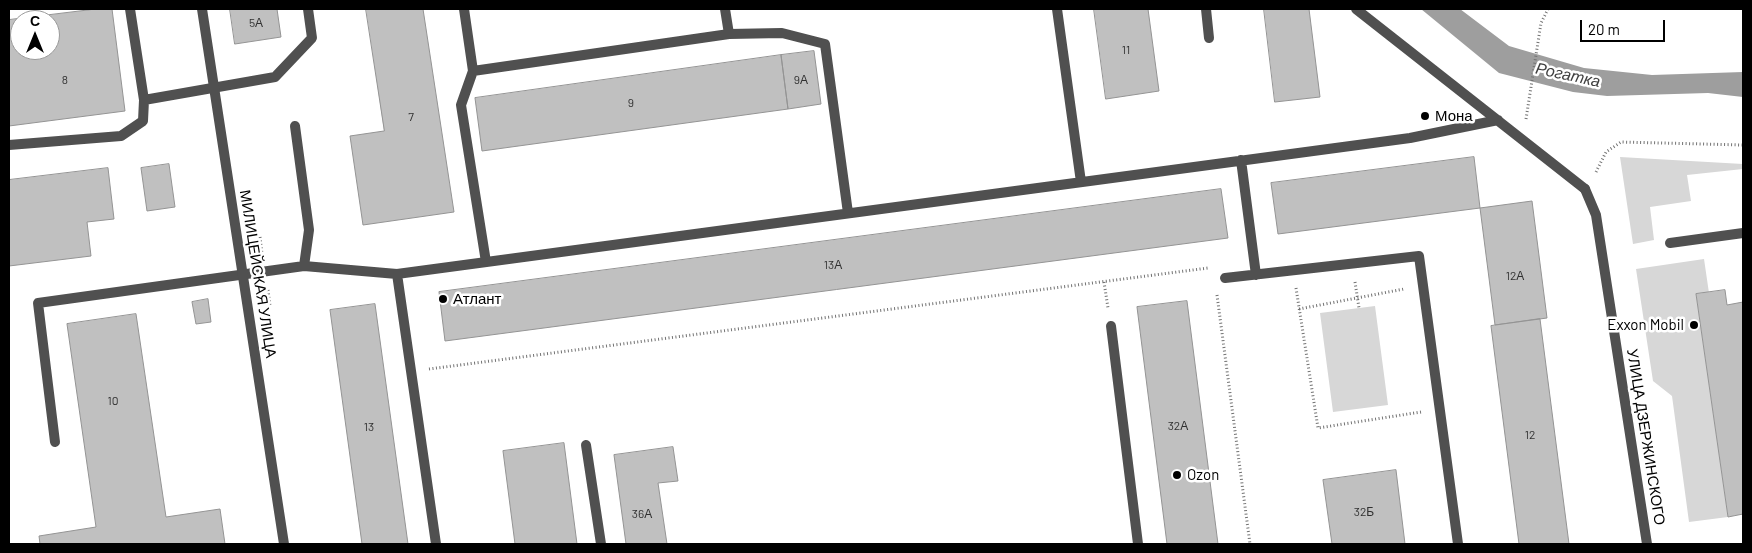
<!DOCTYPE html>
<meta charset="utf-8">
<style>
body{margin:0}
#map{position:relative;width:1752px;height:553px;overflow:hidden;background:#fff;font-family:Barlow,sans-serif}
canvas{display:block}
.frame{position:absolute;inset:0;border:10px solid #000;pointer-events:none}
.north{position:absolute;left:10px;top:10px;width:50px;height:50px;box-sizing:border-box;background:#fff;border:1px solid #999;border-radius:50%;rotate:0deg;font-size:14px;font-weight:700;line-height:20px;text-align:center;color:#000}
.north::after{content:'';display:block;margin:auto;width:18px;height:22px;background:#000;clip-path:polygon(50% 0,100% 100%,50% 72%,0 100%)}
.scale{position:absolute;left:1580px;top:20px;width:85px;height:22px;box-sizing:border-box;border:2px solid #000;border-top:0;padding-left:6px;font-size:15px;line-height:18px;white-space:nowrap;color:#000;-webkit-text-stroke:4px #fff;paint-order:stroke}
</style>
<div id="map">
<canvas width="1752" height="553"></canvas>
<div class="frame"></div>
<div class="north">С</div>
<div class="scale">20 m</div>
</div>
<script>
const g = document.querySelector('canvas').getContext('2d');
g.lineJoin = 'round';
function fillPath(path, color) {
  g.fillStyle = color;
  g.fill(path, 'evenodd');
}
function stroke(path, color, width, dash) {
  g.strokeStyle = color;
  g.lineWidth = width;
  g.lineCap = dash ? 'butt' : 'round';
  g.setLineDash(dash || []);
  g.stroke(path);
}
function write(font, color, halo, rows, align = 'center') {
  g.font = font + ' Barlow,sans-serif';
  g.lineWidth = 5;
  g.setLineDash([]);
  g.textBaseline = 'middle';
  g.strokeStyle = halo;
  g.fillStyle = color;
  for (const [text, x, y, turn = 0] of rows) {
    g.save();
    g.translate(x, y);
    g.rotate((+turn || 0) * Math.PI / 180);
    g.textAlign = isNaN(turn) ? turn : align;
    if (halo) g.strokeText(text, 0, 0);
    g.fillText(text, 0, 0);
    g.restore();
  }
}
const green = new Path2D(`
 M1620,157L1743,164V169L1687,175L1691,201L1650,207L1654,240L1633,244Z
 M1704,259L1709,293L1696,294L1728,517L1689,522L1672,396L1653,381L1636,269Z
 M1375,306L1388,405L1333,412L1320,313Z`);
const water = new Path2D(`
 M1421,9H1460L1509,46L1584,68L1652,75L1743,72V97L1708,93L1607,96L1573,92L1499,73Z`);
const building = new Path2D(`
 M96,9H112L125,111L9,126V20ZM20,20H50V50H20Z
 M230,9H277L281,37L235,44Z
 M366,9H423L454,212L363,225L350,136L384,131Z
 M1094,9H1148L1159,91L1106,99Z
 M1264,9H1309L1320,97L1275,102Z
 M814,51L821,104L788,109L781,55Z
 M781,55L788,109L482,151L475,98Z
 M1474,157L1480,208L1532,201L1547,318L1495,325L1480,208L1278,234L1271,183Z
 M169,164L175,207L147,211L141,168Z
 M108,168L114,219L87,222L91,256L9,266V180Z
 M1221,189L1228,238L445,341L439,292Z
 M1725,290L1727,305L1743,302V514L1728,517L1696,294Z
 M208,299L211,322L196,324L192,302Z
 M1187,301L1218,544H1167L1137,307Z
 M375,304L408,544H362L330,310Z
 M136,314L166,517L220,509L225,544H40L39,536L96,527L67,324Z
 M1540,319L1569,544H1519L1491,326Z
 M564,443L577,544H515L503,451Z
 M673,447L678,481L658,483L667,544H626L614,455Z
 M1396,470L1405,544H1332L1323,480Z`);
const path = new Path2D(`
 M1526,119L1541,23L1548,9
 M1596,172L1606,152L1621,142L1743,145
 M260,237L262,254
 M1104,282L1108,308
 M1355,282L1359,308
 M1296,288L1318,428L1421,412
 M268,290L270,306
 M1217,295L1250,544
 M1299,309L1404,289
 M429,369L1208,268`);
const service = new Path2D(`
 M464,9L473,71L461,105L486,262
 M1057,9L1081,182
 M1206,9L1209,38
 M1356,9L1585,189
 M729,34L782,33L825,44L848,213
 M473,71L729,34L725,9
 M144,100L275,77L312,38L308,9
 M295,126L309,230L304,266
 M9,145L121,136L143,121L144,100L130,9
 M1241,160L1256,275
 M1670,243L1743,233
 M397,274L436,544
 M1225,278L1419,256L1458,544
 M1111,326L1138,544
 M55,442L38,303L304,266L397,274L1410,138L1498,120
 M586,445L601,544`);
const minor = new Path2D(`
 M202,9L284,544
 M1585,189L1596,215L1647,544`);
const markers = [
 [1425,116,5,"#000"],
 [443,299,5,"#000"],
 [1694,325,5,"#000"],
 [1177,475,5,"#000"]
];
const numberNames = [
 ["5А",256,23],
 ["11",1126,50],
 ["8",65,80],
 ["9А",801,80],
 ["9",631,103],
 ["7",411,117],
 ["13А",833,265],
 ["12А",1515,276],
 ["10",113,401],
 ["32А",1178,426],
 ["13",369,427],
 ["12",1530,435],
 ["32Б",1364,512],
 ["36А",642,514]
];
const poiNames = [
 ["Мона",1435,116],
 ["Атлант",453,299],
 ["Exxon Mobil",1684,325,"right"],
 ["Ozon",1187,475]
];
const streetNames = [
 ["МИЛИЦЕЙСКАЯ УЛИЦА",258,274,81],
 ["УЛИЦА ДЗЕРЖИНСКОГО",1646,437,81]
];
const waterNames = [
 ["Рогатка",1568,75,12]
];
fillPath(green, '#d7d7d7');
fillPath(water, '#9e9e9e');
fillPath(building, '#c0c0c0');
stroke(building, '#949494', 1);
stroke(path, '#727272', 3, [1, 2.5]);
stroke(service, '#505050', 10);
stroke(minor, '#505050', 10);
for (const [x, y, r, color] of markers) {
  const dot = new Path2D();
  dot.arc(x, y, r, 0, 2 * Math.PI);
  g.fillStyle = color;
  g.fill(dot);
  stroke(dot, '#fff', 2);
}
write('12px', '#303030', null, numberNames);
write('15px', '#000', '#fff', poiNames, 'left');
write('15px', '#000', '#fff', streetNames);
write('italic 16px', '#3f3f3f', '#fff', waterNames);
</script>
